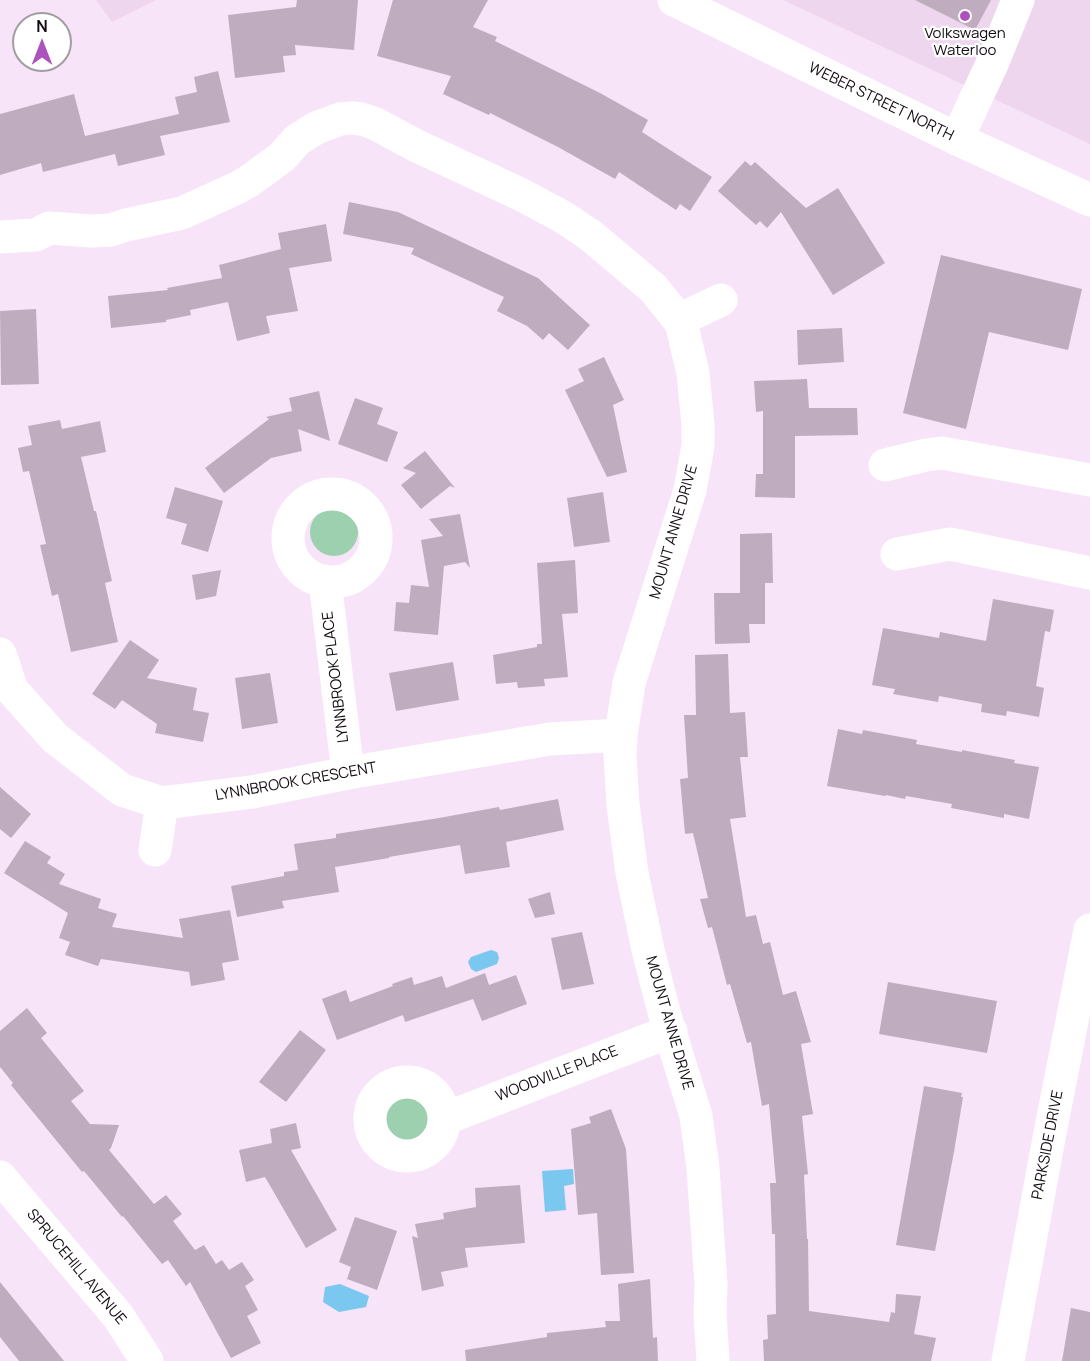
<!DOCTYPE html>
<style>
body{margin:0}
#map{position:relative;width:1090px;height:1361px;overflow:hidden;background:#f8e4f8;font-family:Manrope,sans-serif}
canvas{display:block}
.north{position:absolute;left:12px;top:12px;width:60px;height:60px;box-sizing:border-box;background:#fff;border:2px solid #a09ea0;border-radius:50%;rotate:0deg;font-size:16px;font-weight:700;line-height:24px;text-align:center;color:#120c12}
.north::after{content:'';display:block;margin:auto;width:21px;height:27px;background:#ac51bd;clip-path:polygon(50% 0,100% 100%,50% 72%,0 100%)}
</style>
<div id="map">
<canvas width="1090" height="1361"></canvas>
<div class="north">N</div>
</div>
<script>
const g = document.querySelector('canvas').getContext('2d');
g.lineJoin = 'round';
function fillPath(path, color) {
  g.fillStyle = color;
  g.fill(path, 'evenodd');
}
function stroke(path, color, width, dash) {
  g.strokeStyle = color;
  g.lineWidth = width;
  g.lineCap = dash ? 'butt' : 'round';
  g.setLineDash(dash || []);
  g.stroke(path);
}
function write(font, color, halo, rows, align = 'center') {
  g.font = font + ' Manrope,sans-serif';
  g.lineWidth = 4.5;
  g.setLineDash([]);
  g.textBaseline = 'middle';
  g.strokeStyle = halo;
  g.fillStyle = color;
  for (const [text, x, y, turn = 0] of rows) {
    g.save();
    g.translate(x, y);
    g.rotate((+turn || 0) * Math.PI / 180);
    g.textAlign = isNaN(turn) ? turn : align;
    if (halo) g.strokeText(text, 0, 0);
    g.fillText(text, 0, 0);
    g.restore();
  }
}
const built = new Path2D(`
 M96,0H156L112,22Z
 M783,0H1090V144Z`);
const green = new Path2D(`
 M310 532a24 24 0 1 1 48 0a24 24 0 1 1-48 0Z
 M382 1117a24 24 0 1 1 48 0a24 24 0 1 1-48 0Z`);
const water = new Path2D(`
 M491,950L497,952L499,958L497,964L476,972L471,969L468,962L471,957Z
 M573,1169L574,1184L564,1186L566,1210L545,1212L542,1171Z
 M340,1284L369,1296L366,1307L339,1312L323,1302L325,1287Z`);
const building = new Path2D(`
 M297,0H358L354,50L295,45L296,55L283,56L285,72L235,78L228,15L296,7Z
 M393,0H488L473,27L497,37L495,41L600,93L648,120L642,132L712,177L690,211L680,204L676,210L619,172L615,179L558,147L490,113L489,115L443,94L451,76L377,56Z
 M915,0H991L975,30Z
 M218,71L230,122L160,136L165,155L118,166L115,154L43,172L41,163L0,175V114L74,94L85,136L179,114L175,97L197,92L194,77Z
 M745,161L751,166L755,162L806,208L838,188L885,263L833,295L781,212L767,228L760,221L756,225L718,191Z
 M349,202L398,212L538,278L590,325L568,350L549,333L543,340L527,326L497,311L504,297L411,254L414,248L343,234Z
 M326,224L332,261L289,268L298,311L266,316L270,333L237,341L228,302L190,310L191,315L166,320V322L111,328L108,296L168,290L167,288L222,278L219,265L281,249L278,233Z
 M941,255L1082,289L1068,350L989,332L966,429L903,413Z
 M36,309L39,384L1,385L0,311Z
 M842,328L844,362L798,365L797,330Z
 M604,357L624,400L613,405L627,472L607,477L565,390L584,381L578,369Z
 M807,379L809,408H857L858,435L795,436V498L755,497L756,474H763V411L756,412L754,381Z
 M319,391L330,441L298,429L302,451L271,458L224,493L205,468L269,419L266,417L292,411L289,398Z
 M355,398L383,408L377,424L398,432L387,462L338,444Z
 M60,420L62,429L100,421L106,452L81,457L94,511H96L112,581L105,583L118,642L71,652L58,594L52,596L40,545L46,544L29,471L23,472L18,448L32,445L28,426Z
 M425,451L455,488L450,486L421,509L401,485L416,473L403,468Z
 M175,487L223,501L208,552L181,544L187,524L166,518Z
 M603,492L610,542L574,547L567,498Z
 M460,514L470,568L465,562L444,566L438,635L394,631L396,602L409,603L411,585L429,587L421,540L443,536L429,519Z
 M772,533L773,583H765V624H749L750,643L715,644L714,593H740V534Z
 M575,560L578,613L562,614L568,677L544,679L545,686L518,688L517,682L496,684L493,655L537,647V644H542L537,563Z
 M221,570L216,596L196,600L192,575Z
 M993,599L1054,610L1050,632L1045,631L1036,686L1044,688L1039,717L1007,711L1006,716L981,712L982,704L939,696L938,702L893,694L895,689L872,685L883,628L939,638L940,632L986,641Z
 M130,640L159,660L147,678L197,688L193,710L209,713L203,742L155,733L157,724L122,700L115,709L92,694Z
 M728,654L730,713L745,712L748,757H740L746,817L730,819L746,917L756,915L763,944L770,942L783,995L796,991L811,1042L801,1044L813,1114L802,1116L808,1174L804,1175L807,1239H808L809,1311L889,1322L891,1312L895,1313L896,1294L921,1296L914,1334L936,1338L931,1361H764L763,1340L768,1339L767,1315L776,1314L775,1234H772L770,1183H776L769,1104L762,1106L751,1042L747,1043L730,984L727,985L712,927L708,928L700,899L708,898L693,833L685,834L680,779L688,778L684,715H696L695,655Z
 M453,662L459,700L396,711L389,673Z
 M270,673L278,723L242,729L235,678Z
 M838,729L862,734L863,730L917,740L916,744L962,752V750L1015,760L1014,763L1039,767L1029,819L1004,814V818L983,814L951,808L952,804L906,796L905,799L886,795L885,796L827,786Z
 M0,787L31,814L11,838L0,829Z
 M558,799L564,830L506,842L510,867L465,874L460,845L389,857V858L335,867L339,892L282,901L284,908L237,917L231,886L284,876V872L298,870L294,844L336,838V834L439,818L499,807L500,810Z
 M25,841L51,857L47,863L65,874L59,884L101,899L98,908L117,914L112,927L183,938L179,919L230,910L239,960L222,963L225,980L191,986L189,972L101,959L98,966L65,955L70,942L59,938L68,913L4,873Z
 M550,892L555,914L535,918L528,899Z
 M582,932L594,984L562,990L551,938Z
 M485,973L489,985L516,975L527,1004L482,1021L473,999L405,1022L403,1015L337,1040L322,999L346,990L350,1002L393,986L392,984L412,977L414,985L442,976L446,988Z
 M888,982L997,1001L987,1053L879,1034Z
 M27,1008L47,1033L41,1038L84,1091L71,1101L90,1124L119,1125L111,1148L109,1150L154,1204L166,1195L182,1214L173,1221L195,1250L204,1245L216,1264L222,1260L229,1270L242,1262L254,1280L245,1286L258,1310L247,1316L261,1343L231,1358L190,1282L186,1286L168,1260L162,1264L123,1216L122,1217L84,1171L82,1172L11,1085L13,1083L0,1067V1031Z
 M300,1030L326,1050L286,1102L259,1082Z
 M924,1086L962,1093L961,1097H963L954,1152L935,1251L896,1245Z
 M611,1109L626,1149L634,1273L601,1275L597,1213L578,1215L571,1129L591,1123L589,1117Z
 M296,1123L301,1148L291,1150L337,1230L306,1248L265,1177L246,1182L239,1150L272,1143L270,1129Z
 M520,1185L525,1243L465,1248L468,1267L441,1272L444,1286L422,1291L412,1236L418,1238L415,1224L444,1219L443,1213L476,1207L475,1188Z
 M355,1217L397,1231L377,1290L347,1279L351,1267L339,1262Z
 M650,1279L653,1338L657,1337L658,1361H466L465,1350L547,1337V1333L606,1327L605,1321H620L618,1284Z
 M0,1282L64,1361H19L0,1337Z
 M1071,1308L1090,1312V1361H1062Z`);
const minor = new Path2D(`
 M957,139L992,64L1018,0
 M0,237L36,235L49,228L92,231L111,230L126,225L182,213L237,188L249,181L282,157L297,140L316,128L340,119L352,118L361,119L374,123L415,145L522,195L563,217L590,235L653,288L679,320L682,326L693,373L698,424V446L690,490L629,683L621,735L620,756L623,805L632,873L648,950L664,1012L696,1116L703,1168L711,1284L710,1314L713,1361
 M679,320L721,300
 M885,465L926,455L942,453L1090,480
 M288 538a44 44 0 1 1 88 0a44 44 0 1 1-88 0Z
 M897,554L950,544L1090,573
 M325,581L348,773
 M0,654L12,690L55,738L122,790L162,803L252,792L348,773L550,739L621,735
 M155,850L162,803
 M370 1119a37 37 0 1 1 74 0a37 37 0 1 1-74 0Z
 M444,1119L671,1031
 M0,1177L118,1316L147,1361
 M1008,1361L1049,1138L1090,930`);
const major = new Path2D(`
 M674,0L957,139L1090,200`);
const markers = [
 [965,16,6,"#ac51bd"]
];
const poiNames = [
 ["Volkswagen",965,34],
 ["Waterloo",965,51]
];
const streetNames = [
 ["WEBER STREET NORTH",881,102,26],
 ["MOUNT ANNE DRIVE",674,532,-74],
 ["LYNNBROOK PLACE",336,677,-97],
 ["LYNNBROOK CRESCENT",296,782,-10],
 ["MOUNT ANNE DRIVE",669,1023,74],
 ["WOODVILLE PLACE",557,1074,-21],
 ["PARKSIDE DRIVE",1048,1145,-79],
 ["SPRUCEHILL AVENUE",76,1267,50]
];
fillPath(built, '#efd6ef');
fillPath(green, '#9dd0ae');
fillPath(water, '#7ac7f0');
fillPath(building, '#bfacbf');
stroke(minor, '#fff', 33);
stroke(major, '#fff', 33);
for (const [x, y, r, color] of markers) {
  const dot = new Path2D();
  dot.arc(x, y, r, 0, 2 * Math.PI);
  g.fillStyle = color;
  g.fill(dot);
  stroke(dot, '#fff', 2);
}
write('15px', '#120c12', '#fff', poiNames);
write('15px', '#120c12', '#fff', streetNames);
</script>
